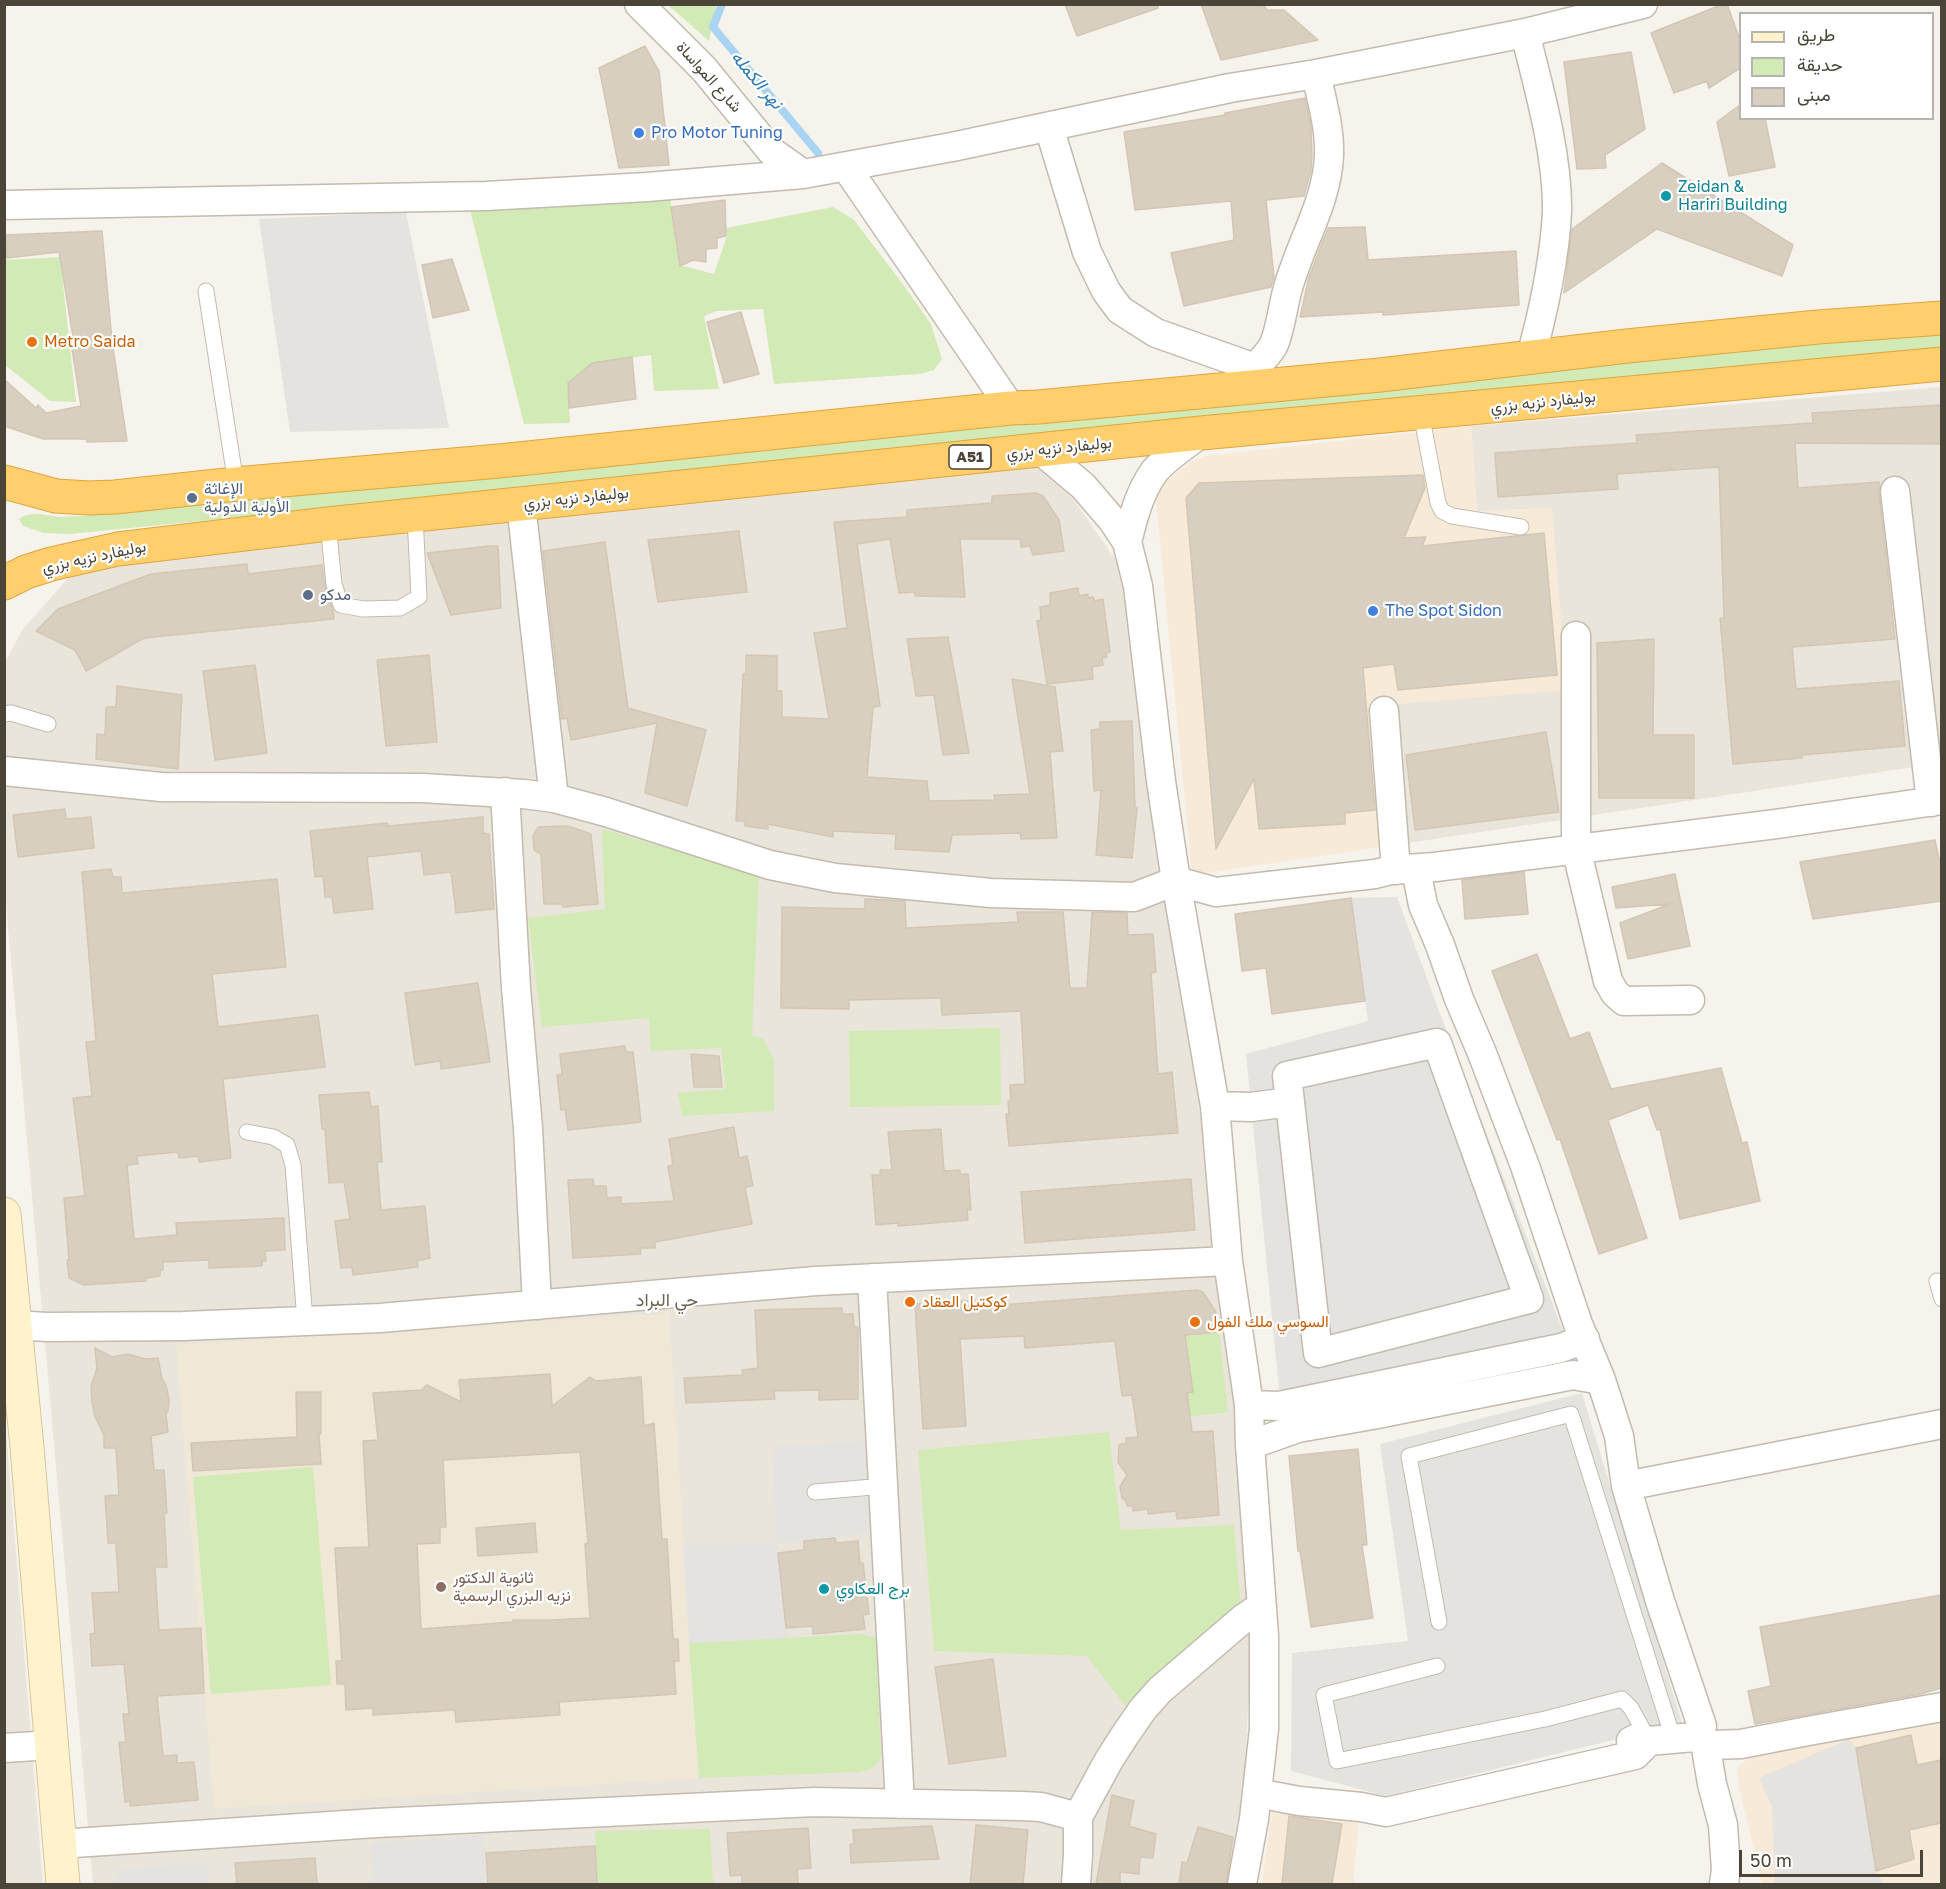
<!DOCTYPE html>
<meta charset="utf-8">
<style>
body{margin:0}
#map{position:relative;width:1946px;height:1889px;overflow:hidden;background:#f6f3ec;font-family:"Golos Text",Vazirmatn,sans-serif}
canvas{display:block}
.frame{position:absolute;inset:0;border:6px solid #4b4439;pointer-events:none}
.legend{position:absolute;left:1739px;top:12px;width:195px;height:108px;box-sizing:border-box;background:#fff;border:2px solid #b7b4b0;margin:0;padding:8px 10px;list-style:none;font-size:18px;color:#4b4439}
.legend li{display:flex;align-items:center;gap:12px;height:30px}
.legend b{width:30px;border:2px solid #b7b4b0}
.scale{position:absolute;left:1739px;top:1850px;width:184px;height:27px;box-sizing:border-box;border:3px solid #4b4439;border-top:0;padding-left:8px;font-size:18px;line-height:21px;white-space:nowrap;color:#4b4439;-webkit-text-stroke:4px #fff;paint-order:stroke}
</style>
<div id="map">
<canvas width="1946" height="1889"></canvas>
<div class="frame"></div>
<ul class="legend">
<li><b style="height:8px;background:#fff3cd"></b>طريق</li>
<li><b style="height:16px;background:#d2eab5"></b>حديقة</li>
<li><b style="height:16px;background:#d8cfc1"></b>مبنى</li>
</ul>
<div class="scale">50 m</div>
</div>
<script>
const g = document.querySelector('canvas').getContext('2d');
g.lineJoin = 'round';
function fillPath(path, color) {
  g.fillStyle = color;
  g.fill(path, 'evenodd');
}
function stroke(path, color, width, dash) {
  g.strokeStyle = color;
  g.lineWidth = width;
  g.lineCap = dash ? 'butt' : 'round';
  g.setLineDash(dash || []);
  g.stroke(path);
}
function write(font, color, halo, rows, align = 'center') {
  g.font = font + ' "Golos Text",Vazirmatn,sans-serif';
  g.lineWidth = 4.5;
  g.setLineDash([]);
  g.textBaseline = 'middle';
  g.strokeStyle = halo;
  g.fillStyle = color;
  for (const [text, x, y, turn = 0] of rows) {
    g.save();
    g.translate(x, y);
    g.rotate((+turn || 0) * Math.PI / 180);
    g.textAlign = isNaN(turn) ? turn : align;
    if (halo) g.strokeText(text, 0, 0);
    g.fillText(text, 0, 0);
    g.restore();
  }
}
const residential = new Path2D(`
 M1941,387V763L1381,847L1375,706L1552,508L1477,511L1471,426Z
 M999,451L1051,468L1121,567L1224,1278L1255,1561L1244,1792L1232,1884H93L5,892L4,664L23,629L79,566Z
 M5,1418L43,1884H5Z`);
const commercial = new Path2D(`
 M1471,426L1477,511L1552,508L1567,690L1376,706L1381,847L1192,875L1157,510L1156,498L1165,482L1191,462L1205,456Z
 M1941,1720V1884H1762L1739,1788L1737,1767L1758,1751Z
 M1273,1803L1359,1821L1353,1884H1262Z`);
const education = new Path2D(`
 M669,1313L699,1778L214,1809L176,1345Z`);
const green = new Path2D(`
 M668,5H716L709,41Z
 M669,191L680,265L714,274L727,236L726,228L833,207L854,220L902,283L931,324L942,359L934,370L919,374L774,384L763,309L717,311L704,316L719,389L654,391L651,355L593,363L568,383L570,423L524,424L468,202Z
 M60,257L76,402L50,401L5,365V260Z
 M1941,328V349L69,534L44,533L23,526L19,519C32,510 45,516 60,517C81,517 104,513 126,511Z
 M602,829L759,875L752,1036L763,1038L774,1060V1111L682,1116L678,1093L726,1089L721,1048L651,1051L649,1018L542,1027L528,918L605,909Z
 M1000,1028L1001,1105L850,1107L849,1031Z
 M1219,1332L1228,1412L1169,1419L1168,1411L1189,1408L1187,1393L1193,1392L1189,1365L1174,1335Z
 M1109,1432L1121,1530L1234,1525L1241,1611L1131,1713L1087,1656L934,1651L918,1450Z
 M313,1467L331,1685L211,1694L193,1477Z
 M861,1634L876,1638L881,1758L873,1768L859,1772L699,1778L689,1643Z
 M710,1829L713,1884H597L595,1831Z`);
const parking = new Path2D(`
 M406,212L449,428L290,432L259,219Z
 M1397,897L1436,1003L1567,1341L1280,1399L1246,1054L1368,1021L1351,898Z
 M1582,1393L1682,1723L1386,1796L1291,1771L1292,1653L1408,1641L1380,1444Z
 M865,1441L872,1533L777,1543L787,1638L689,1643L683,1545L776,1543L773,1446Z
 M1849,1739L1856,1748L1876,1871L1884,1884H1775L1772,1807L1759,1778Z
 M484,1835L488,1884H372L370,1843Z
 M207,1862L209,1884H116L115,1870Z`);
const stream = new Path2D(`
 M722,4L713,27L818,153`);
const building = new Path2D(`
 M1065,4H1158V8L1077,36Z
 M1201,4H1263L1267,10H1284L1318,40L1221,60Z
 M1723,4H1727L1740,40V68L1709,88L1707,81L1674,93L1651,33Z
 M645,46L659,71L669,165L619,168L599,68Z
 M1631,52L1645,129L1605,155L1606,168L1577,169L1564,62Z
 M1305,98L1311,127L1312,155L1311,170L1304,196L1266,200L1274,277L1271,287L1184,306L1171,253L1234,240L1231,201L1135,210L1124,132L1225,115V113Z
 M1740,105V118H1765L1775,167L1729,176L1717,122Z
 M1662,163L1793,245L1782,276L1657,229L1564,293L1572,229Z
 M725,200L726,236L717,238V248L706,249V262L693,260L680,266L671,207Z
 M1365,227L1368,260L1516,251L1519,305L1383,315V312L1300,317L1309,277L1328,228Z
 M102,231L112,341L127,441L87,442V439H43L4,426V379L36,408L38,405L46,413L81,406L71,343H74L59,252L7,258L5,235Z
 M452,259L469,310L433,318L422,265Z
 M741,312L759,374L724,383L707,322Z
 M632,357L636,399L569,408L568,383L592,363Z
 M1941,405V444L1795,443L1798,488L1879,482V493L1895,639L1792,647L1796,689L1899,681L1905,746L1802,755V758L1733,764L1720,618H1724L1719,467L1617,474L1618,489L1498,497L1495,453L1637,443L1636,435L1813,423L1812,413Z
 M1423,475L1425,488L1404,538L1426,537L1422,546L1544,533L1557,675L1398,690L1394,664L1363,668L1375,810L1345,813V824L1259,829L1254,779L1216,849L1186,498L1199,483Z
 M1036,493L1043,496L1059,520L1064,551L1033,555L1030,546L1021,547L1020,539H960L965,597L915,596V592L899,593L890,539L857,544L880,706L873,707L867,777L927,781L929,801L995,800L994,795L1030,794L1012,679L1055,687L1063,751L1050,752L1057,838L1021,839L1020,833L952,835L949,852L895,849L896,834L833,831V837L768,824V829L745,826V821H736L743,674H746V655L777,656V691H782V717L829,719L814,633L847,628L834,522L907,517V510L992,503V496Z
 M739,531L747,592L658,602L648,540Z
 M605,542L628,708L706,730L687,806L645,793L657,723L571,740L567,718L562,719L543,551Z
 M489,546H498L501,608L451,615L427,553Z
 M247,564L248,574L322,565L325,587L333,611L334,619L144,638L86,671L75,650L36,631L58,609L151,574Z
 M1078,588L1079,596L1088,594V598L1093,597L1095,601L1103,599L1110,652L1106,653L1107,657L1102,658L1103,665L1092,667L1093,679L1047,684L1037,621L1041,620L1040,607L1050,605V593Z
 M948,637L969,753L943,755L934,695L916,696L907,639Z
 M1654,639L1653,735H1694V798H1599L1597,643Z
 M429,655L437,742L386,746L377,660Z
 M255,665L267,753L215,760L203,671Z
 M117,686L182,695L178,769L96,759L97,734L105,735L106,707H116Z
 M1132,721L1135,808H1137L1132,858L1096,855L1101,790L1094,791L1091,730L1100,729V722Z
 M1546,732L1559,812L1415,830L1406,755Z
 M65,809L66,819L91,817L94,848L18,857L13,815Z
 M483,817V833L489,834L494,909L456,913L451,872L424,875L421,851L367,857L373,909L334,913L332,897H325L323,876L315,877L310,831L387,823L388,826Z
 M568,826L591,834L598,904L563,907L562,904H544L541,854L534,850L533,836L538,827Z
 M1935,840L1939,859H1941V901L1813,919L1800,862Z
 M111,869L113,877H121L122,893L277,879L286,967L212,974L218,1027L318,1015L325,1067L223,1079L231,1158L199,1162L198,1156L179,1158L178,1152L137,1156L138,1164L127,1165L134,1239L177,1235L176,1223L284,1218L285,1250L265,1251L266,1261H262V1266L209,1268V1260L163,1262V1270L160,1271V1276L146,1278V1281L84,1285L69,1278L67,1260H69L64,1198L85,1196L73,1098L92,1096L86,1042L96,1041L82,872Z
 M1524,872L1528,914L1465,919L1462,880Z
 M1675,874L1690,946L1628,959L1620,923L1670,904L1616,908L1612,887Z
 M1351,898L1365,1001L1272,1014L1266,968L1242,971L1235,914Z
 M865,899L905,901L906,928L1018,922L1017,912H1063L1070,988H1087L1092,912L1127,913L1128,935L1153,934L1156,972L1151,973L1158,1074L1172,1072L1178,1133L1009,1146L1006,1114H1009L1008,1101H1011L1010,1085L1025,1084L1021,1011L942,1015L941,998L849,1000V1009L781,1008L782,907L865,909Z
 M1537,954L1570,1039L1589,1032L1611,1089L1721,1068L1742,1143L1747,1142L1760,1201L1680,1219L1660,1129L1657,1130L1648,1105L1608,1120L1647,1238L1599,1254L1560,1139L1557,1140L1492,971Z
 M478,983L490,1062L441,1069L440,1061L415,1065L405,993Z
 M625,1046L626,1052H633L641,1122L568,1130L565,1109L561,1110L557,1075L562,1074L560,1054Z
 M691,1054L719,1056L722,1087H694Z
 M369,1092L371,1107L378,1106L382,1162H377L381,1210L425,1206L430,1258L417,1261L418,1267L353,1275L352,1267L341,1268L335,1221L350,1219L344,1182L329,1183L325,1129H322L319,1095Z
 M734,1127L739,1158L747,1156L753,1186L745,1187L752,1224L655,1242V1248H640L641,1254L573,1258L568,1180L593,1179L594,1186H606L607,1198L621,1197V1204L674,1201L668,1166L673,1165L669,1139Z
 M941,1129L944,1171L960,1170V1174H968L971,1210H967L968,1220L898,1226V1223L876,1225L872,1175H880V1170H892L888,1132Z
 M1191,1179L1195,1230L1025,1243L1021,1192Z
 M1197,1290L1203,1292L1216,1312L1219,1332L1185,1335L1193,1392L1187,1393L1192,1432L1213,1431L1219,1515L1177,1519L1176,1511L1148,1514V1509L1133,1511V1506H1127L1126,1501L1122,1498L1120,1487L1127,1475L1118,1462L1119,1445L1126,1443V1438L1138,1437L1132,1395L1122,1396L1115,1341L1025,1348L1024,1336L960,1339L966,1426L923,1429L915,1304L1000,1299L1001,1305Z
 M842,1308V1314H853L854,1327H858V1399L819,1400V1390L774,1391L775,1399L686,1403L684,1378L743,1375L742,1370L758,1368L755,1310Z
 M95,1348L112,1357L128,1354L145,1359L158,1358L162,1379L166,1385L169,1400L168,1411L166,1414L168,1432L151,1436L154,1470H164L167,1513H164L167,1567H155V1570L159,1630L201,1628L204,1693L157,1696L163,1756L177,1755V1763L194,1762L198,1800L130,1806V1801L125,1802L119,1742H126L123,1714H129L124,1664L92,1666L90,1634L95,1633L92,1593L119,1592L116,1543H108L105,1496L119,1495L116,1448H104V1435L95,1417L92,1402L91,1387L97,1368Z
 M550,1374L552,1406L590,1377L596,1381L641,1377L644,1426L654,1423L662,1539H667L673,1639H678L679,1661H674L676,1694L559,1702L560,1715L456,1722L455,1710L373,1715V1708L346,1710L345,1684H337L336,1661H342L335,1548L369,1547L363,1441L378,1440L373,1393L421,1390L427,1385L461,1402L459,1380ZM580,1452L588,1543L585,1544L590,1618L553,1620H513V1622L421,1629L417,1544L440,1543V1527H446L443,1460Z
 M296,1392H321V1434H319L321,1464L193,1471L191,1443L297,1437Z
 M1358,1449L1367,1545H1362L1373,1618L1311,1627L1300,1551H1298L1289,1456Z
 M535,1523L537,1552L478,1556L476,1528Z
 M835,1538L836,1543L858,1541L860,1563H863L869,1614L863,1615L865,1629L813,1634V1626L786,1628L778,1553L804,1550V1541Z
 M1941,1595V1688L1921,1694L1755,1724L1748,1691L1771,1686L1760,1627Z
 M993,1659L1006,1756L949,1764L935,1667Z
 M1911,1735L1917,1765L1941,1760V1823L1909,1830L1914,1859L1876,1871L1856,1748Z
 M1112,1795L1134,1801L1129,1826L1156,1834L1153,1858L1140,1857L1139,1874L1120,1872V1884H1096Z
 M1289,1816L1342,1824L1332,1884H1282Z
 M976,1825L1028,1830L1023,1884H970Z
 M932,1826L939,1859L851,1863L850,1845L854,1843L853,1830Z
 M1198,1827L1233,1837L1226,1884H1179L1182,1862L1187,1863Z
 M808,1828L811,1868L797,1869L798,1884H742V1875L730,1876L727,1833Z
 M595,1846L597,1884H488L486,1853Z
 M315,1858L317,1884H237L235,1863Z`);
const lane = new Path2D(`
 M206,291L236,484
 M1421,413L1438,503L1442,511L1452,516L1521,527
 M328,524L334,584L341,605L363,609L400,608L419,597L415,516
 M4,714L11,713L48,724
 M247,1132L273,1137L287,1145L293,1165L305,1321
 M1937,1281L1942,1299
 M815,1492L884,1486
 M1439,1622L1409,1456L1571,1414L1673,1738
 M1437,1666L1324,1695L1337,1761L1545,1719L1622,1699L1631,1708L1649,1741`);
const street = new Path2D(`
 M639,4L704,69L772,152L803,174
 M1525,33C1539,89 1558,155 1557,212C1555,256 1543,314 1531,356
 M1049,127L1087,252L1106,291L1120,310L1156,333L1255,368
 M846,167L1011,408
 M4,205L486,196L647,187L803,174L952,147L1230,88L1316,74L1525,33L1643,4
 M1242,381C1253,370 1265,359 1273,346C1280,333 1283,304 1288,288C1300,244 1327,202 1329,156C1330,128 1322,101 1316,74
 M1039,449L1083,486L1113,521L1127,542L1138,586L1161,781L1176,881L1215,1106L1228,1261L1249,1405L1250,1445L1264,1636V1729L1254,1819L1242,1884
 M1895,491L1931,802
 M521,504L554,798
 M1127,542C1133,518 1139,493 1154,472C1166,457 1186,445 1201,433
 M1576,636V848L1608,981L1615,993L1624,1001L1690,1000
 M1384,711L1396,870
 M4,771L161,787L422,788L524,794L554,798L606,812L770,865L835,878L991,893L1134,897L1176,881L1216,892L1375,874L1391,870L1435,867L1776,824L1942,800
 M505,792L516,988L528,1128L537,1305
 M1416,869L1423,905L1440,945L1459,999L1482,1053L1525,1166L1578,1324L1601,1380L1619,1436L1626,1486L1660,1601L1702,1726
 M1215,1106L1251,1107L1290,1102L1318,1353L1529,1299L1437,1043L1287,1076L1290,1102
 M872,1278L900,1804
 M14,1325L47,1327L183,1326L380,1318L816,1281L1228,1261
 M1249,1405L1279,1406L1561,1348L1585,1339
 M1250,1445L1298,1428L1372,1415L1573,1375L1601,1380
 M1626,1486L1942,1424
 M1631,1741L1635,1739L1649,1741L1694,1737
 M1712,1745L1741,1744L1808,1731L1942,1707
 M4,1748L52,1745
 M1706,1748L1712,1784L1723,1825L1726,1870L1724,1884
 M1257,1793L1299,1801L1361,1807L1386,1812L1635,1755L1649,1741
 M59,1844L376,1823L814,1802L1022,1806L1041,1807L1078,1817
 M1076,1884L1078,1855V1817L1109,1760L1125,1735L1143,1709L1160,1690L1244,1618L1262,1606`);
const secondary = new Path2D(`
 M4,1214L27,1447L63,1884`);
const highway = new Path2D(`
 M4,482L56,496L89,498L115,497L236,484L499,461L1011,408L1038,407L1380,375L1627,346L1818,327L1942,318
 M4,583L26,572L51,564L118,549L328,524L1201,433L1942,364`);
const markers = [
 [639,133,6,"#3f7fe0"],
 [1666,196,6,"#0f9aa8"],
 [32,342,6,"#e8710a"],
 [192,498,6,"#5c6f8a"],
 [308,595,6,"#5c6f8a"],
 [1373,611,6,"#3f7fe0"],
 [910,1302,6,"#e8710a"],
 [1195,1322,6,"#e8710a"],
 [441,1587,6,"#8d6e63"],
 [824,1589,6,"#0f9aa8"]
];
const shields = [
 [970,457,42]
];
const shieldNames = [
 ["A51",970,457]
];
const streetNames = [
 ["شارع المواساة",709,77,48],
 ["بوليفارد نزيه بزري",1543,402,-6],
 ["بوليفارد نزيه بزري",1059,448,-6],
 ["بوليفارد نزيه بزري",576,498,-6],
 ["بوليفارد نزيه بزري",94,557,-12]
];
const shopNames = [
 ["Pro Motor Tuning",651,133],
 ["The Spot Sidon",1385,611]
];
const cultureNames = [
 ["Zeidan &",1678,187],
 ["Hariri Building",1678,205],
 ["برج العكاوي",836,1589]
];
const foodNames = [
 ["Metro Saida",44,342],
 ["كوكتيل العقاد",922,1302],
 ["السوسي ملك الفول",1207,1322]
];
const serviceNames = [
 ["الإغاثة",204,489],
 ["الأولية الدولية",204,507],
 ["مدكو",320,595]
];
const educationNames = [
 ["ثانوية الدكتور",453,1578],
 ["نزيه البزري الرسمية",453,1596]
];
const waterNames = [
 ["نهر الكمله",757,80,50]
];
const neighbourhoodNames = [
 ["حي البراد",667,1300]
];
fillPath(residential, '#eae5da');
fillPath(commercial, '#f7ead8');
fillPath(education, '#efe8d6');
fillPath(green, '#d2eab5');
fillPath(parking, '#e5e3e0');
stroke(stream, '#a9d4f2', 8);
fillPath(building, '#d8cfc1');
stroke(building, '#d3c7b4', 1.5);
stroke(lane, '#c2bbae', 17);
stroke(street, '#c2bbae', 31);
stroke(secondary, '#d6c79b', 35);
stroke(highway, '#e0a43c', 35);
stroke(lane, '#fff', 15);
stroke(street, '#fff', 28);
stroke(secondary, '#fff3cd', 33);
stroke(highway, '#ffcf6e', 33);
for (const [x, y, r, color] of markers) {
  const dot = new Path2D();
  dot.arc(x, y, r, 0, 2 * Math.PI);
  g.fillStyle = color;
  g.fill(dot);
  stroke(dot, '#fff', 2);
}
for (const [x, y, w] of shields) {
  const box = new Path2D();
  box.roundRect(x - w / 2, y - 12, w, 24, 4.5);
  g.fillStyle = '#fff';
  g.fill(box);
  stroke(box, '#4b4439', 1.5);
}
write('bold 15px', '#4b4439', null, shieldNames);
write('16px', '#4b4439', '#fff', streetNames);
write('16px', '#366cbe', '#fff', shopNames, 'left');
write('16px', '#0d838f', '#fff', cultureNames, 'left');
write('16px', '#c56008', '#fff', foodNames, 'left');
write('16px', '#4e5e75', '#fff', serviceNames, 'left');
write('16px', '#785e54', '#fff', educationNames, 'left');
write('italic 18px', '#2e7ab2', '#fff', waterNames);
write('18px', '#6e6250', '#fff', neighbourhoodNames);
</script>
